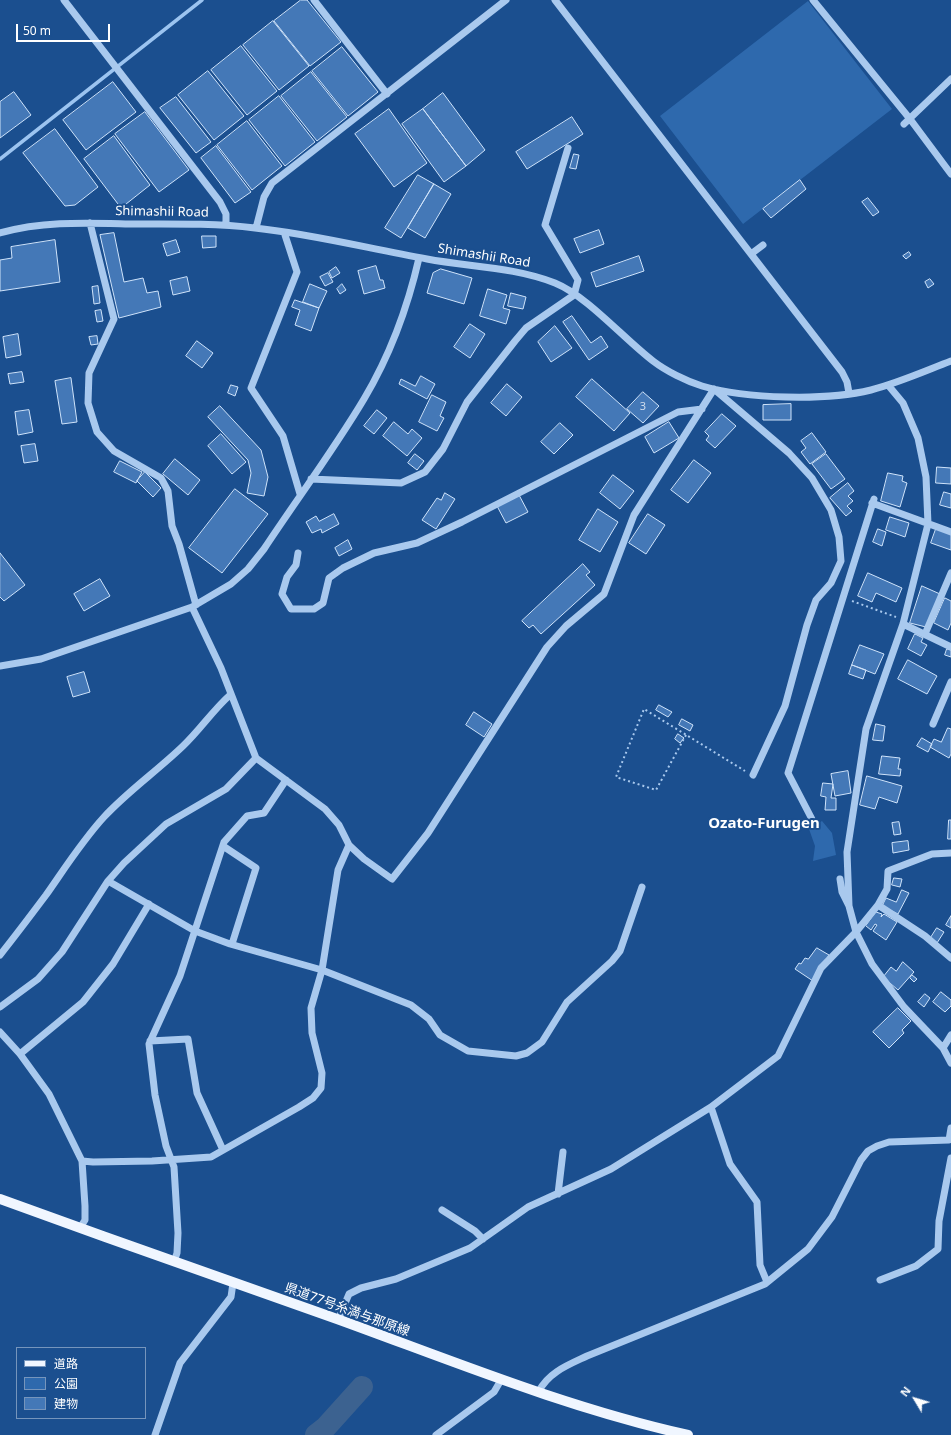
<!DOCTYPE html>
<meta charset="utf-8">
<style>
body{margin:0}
#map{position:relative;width:951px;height:1435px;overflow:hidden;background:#1b4f8f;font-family:"Noto Sans","Noto Sans JP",sans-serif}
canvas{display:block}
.legend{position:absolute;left:16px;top:1347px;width:130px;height:72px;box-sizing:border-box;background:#1b4f8f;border:1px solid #7695bc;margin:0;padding:5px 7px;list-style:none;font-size:12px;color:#fff}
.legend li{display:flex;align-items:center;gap:8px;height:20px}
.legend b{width:20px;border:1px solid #7695bc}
.north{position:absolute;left:895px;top:1379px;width:40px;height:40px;-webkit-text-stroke:3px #1b4f8f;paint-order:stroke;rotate:308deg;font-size:11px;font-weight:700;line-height:16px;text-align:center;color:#fff}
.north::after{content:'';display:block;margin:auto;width:14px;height:18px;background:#fff;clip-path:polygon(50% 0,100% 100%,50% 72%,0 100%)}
.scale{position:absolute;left:16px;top:24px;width:94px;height:18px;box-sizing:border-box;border:2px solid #fff;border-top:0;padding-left:5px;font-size:12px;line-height:14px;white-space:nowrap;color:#fff;-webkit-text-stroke:3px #1b4f8f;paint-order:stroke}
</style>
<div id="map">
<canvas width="951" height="1435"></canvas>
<ul class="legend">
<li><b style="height:5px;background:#f0f6ff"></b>道路</li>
<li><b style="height:11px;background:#2e69ad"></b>公園</li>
<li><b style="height:11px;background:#4478b7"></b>建物</li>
</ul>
<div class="north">N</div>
<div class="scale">50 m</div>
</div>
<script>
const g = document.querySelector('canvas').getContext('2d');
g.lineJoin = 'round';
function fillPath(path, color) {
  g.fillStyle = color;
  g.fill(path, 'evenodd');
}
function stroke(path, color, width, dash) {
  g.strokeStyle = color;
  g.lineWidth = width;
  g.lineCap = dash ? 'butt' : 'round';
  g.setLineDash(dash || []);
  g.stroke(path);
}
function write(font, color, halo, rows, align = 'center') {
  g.font = font + ' "Noto Sans","Noto Sans JP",sans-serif';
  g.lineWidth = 4;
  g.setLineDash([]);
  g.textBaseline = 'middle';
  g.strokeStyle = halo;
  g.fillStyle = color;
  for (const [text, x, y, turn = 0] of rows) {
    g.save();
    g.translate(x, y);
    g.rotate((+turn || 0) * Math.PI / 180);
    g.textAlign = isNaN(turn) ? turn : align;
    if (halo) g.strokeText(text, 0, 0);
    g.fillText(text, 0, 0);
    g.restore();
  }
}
const green = new Path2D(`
 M808,1L892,109L743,224L660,116Z
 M822,821L832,833L836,855L813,861L815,846L809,829Z`);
const stream = new Path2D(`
 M0,159L202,0`);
const river = new Path2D(`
 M316,1435L325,1428L362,1387`);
const building = new Path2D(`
 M301,0H307L341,42L310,66L274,21Z
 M273,21L309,66L279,90L243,45Z
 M241,46L277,91L247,115L211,70Z
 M342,47L378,92L348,116L312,71Z
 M208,71L244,116L214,140L178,95Z
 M311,72L347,117L317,141L281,96Z
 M113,82L136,112L86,150L63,120Z
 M14,92L31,115L0,138V102Z
 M443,93L485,150L466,166L423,109Z
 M279,96L315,142L285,166L249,120Z
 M176,97L211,142L196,153L160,108Z
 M389,109L427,163L394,187L355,134Z
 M423,109L466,166L444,182L402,124Z
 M145,112L189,170L159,192L115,134Z
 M572,117L583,134L527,169L516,152Z
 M247,121L282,166L252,190L217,145Z
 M55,129L98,187L75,205L65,206L23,153Z
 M114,136L150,185L121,208L84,159Z
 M216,146L251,192L235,203L201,158Z
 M574,154L579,155L576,169L570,168Z
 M418,175L434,184L401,238L385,228Z
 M800,180L806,189L771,218L763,209Z
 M434,184L451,194L425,238L408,228Z
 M868,198L879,212L873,216L862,202Z
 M599,230L604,244L580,253L574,239Z
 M114,233L124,282L143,278L147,293L158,291L161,307L119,318L100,235Z
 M202,236H216V247L203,248Z
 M55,240L60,282L0,291V260L12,258L11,247Z
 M176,240L180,252L167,256L163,244Z
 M909,252L911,255L906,259L903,256Z
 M639,256L644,271L596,287L591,273Z
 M376,266L380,280H383L385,288L364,294L358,271Z
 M336,267L340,273L332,278L329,272Z
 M441,269L472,278L464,304L427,293L433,273Z
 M328,273L333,282L325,286L320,277Z
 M187,277L190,291L173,295L170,281Z
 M930,279L934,284L928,288L925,282Z
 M310,284L327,291L319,308L303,302Z
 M342,284L346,290L340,294L337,289Z
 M98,286L100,303L94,304L92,287Z
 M488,289L507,295L503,308L510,310L506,324L480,316Z
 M511,293L526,297L523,309L508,306Z
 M295,300L319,308L311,331L295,325L300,310L292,307Z
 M101,310L103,321L97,322L95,311Z
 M572,316L591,343L601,336L608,347L589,360L563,322Z
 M470,324L485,334L470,358L454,347Z
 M555,326L572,348L551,362L538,342Z
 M18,334L21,355L6,358L3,337Z
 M97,336L98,344L91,345L89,337Z
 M197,341L213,353L202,368L186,356Z
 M22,372L24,382L10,384L8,374Z
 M421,376L435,384L427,399L399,384L401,379L415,386Z
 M71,378L77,422L62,424L55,381Z
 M592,379L630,413L614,431L576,397Z
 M507,384L522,397L506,416L491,403Z
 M231,385L238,387L235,396L228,393Z
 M643,392L659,406L643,423L627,409Z
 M432,395L446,402L440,416L444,418L437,431L419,422Z
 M791,404V420H763V405Z
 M220,406L261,450L268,477L264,496L247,493L251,473L248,460L208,417Z
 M29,410L33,432L18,435L15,412Z
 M377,410L387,418L374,434L364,426Z
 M722,414L736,426L715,448L706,440L709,436L705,432Z
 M394,422L408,434L412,429L422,438L407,456L383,436Z
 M669,422L679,438L654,453L645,437Z
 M560,423L573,435L554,454L541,442Z
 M812,433L826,452L810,464L801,452L806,448L801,441Z
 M221,434L246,462L232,474L208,446Z
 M35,444L38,461L24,463L21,446Z
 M415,454L424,461L417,470L408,463Z
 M826,454L845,479L831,489L812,464Z
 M175,459L200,480L188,495L163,474Z
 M694,460L711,473L688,503L671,490Z
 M120,461L142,472L136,483L114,472Z
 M937,467L951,468V484L936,483Z
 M145,472L161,488L153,497L137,481Z
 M888,473L903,476L902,481L907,483L900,507L881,501Z
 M613,475L634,491L620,509L600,493Z
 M848,483L854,491L848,496L853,501L847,506L852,511L846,516L830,498Z
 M235,489L268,514L222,573L189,548Z
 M944,492L951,494V508L940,505Z
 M445,493L455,499L436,529L422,520L437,498L441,500Z
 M519,495L528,512L506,523L497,506Z
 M598,509L618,522L600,552L579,540Z
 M334,514L339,524L322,533L321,529L312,533L306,522L316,516L319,521Z
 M648,514L665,525L646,554L629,543Z
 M890,517L909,523L905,537L886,530Z
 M878,529L886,532L882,546L873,542Z
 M936,529L951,534V550L931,543Z
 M348,540L352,549L339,556L335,548Z
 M0,553L25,585L4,601L0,597Z
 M583,564L590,572L586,575L595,585L541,634L533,625L529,628L522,621Z
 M868,573L902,588L896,602L876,593L872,602L858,596Z
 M100,579L110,596L84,611L74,594Z
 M922,586L940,594L926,627L910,623Z
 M945,598L951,601V623L948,630L934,623Z
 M915,634L923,638L921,642L927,645L921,656L908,649Z
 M860,645L884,654L875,674L852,665Z
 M947,649L951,650V657L945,655Z
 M908,660L937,676L927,694L898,679Z
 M852,665L866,670L863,679L849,674Z
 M84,672L90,692L73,697L67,677Z
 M659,705L672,712L668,717L656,710Z
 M474,712L492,724L484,737L466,725Z
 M682,719L693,725L690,731L679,725Z
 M876,724L885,726L883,741L873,740Z
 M948,728L951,729V754L949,758L930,747L934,739L941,742Z
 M678,734L684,738L680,743L675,739Z
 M922,738L932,744L928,752L917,746Z
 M882,756L900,758L898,769H901L900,776L879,774Z
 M848,771L851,793L835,796L831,774Z
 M867,776L902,786L897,803L879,797L875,809L860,805Z
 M823,783L833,784L831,798H836V810H825L826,797L821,796Z
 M949,820H951V839H948Z
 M899,822L901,834L894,835L892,823Z
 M908,841L909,850L893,853L892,843Z
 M894,878L902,879L900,887L892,885Z
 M902,890L909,893L898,914L882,906L886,898L896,902Z
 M876,912L882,914L881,917L884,914L897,922L886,940L873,931L877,925L875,924L871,930L866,926Z
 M951,916V928L946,925Z
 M937,928L944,932L937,943L930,939Z
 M817,948L829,955L813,981L795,969L799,963L801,964L805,958L808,959Z
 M903,962L914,972L898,990L883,977L891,967L896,971Z
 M912,975L917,979L914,982L910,978Z
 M941,992L951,1000V1006L945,1012L933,1002Z
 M925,994L930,998L924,1007L918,1002Z
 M898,1008L911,1021L902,1030L904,1033L889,1048L873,1032Z`);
const path = new Path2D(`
 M852,601L896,617
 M686,735L656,790L616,777L644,709L745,771`);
const minor = new Path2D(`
 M64,0L220,202L226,214V225
 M314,0L387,94
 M555,0L842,372L847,382L849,393
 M813,0L910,119L951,174
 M904,124L951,79
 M90,223L114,319L89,373L88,403L97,432L114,451L161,478L168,491L172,526L179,544L196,605
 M256,228L264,197L272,183L506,0
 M284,232L297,272L251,388L283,436L300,494
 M0,233C43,221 85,223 129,224C171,224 213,223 255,228C313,234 370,249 427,259C470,267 514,267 555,283C587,296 624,339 653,361C666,371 686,381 702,386C746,399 826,401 871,390C898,383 925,371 951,361
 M751,254L763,245
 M888,385L903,403L918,438L926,477L928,524L903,624L866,729L847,852L849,906L856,932L872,964L904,1007L943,1048L951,1063
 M311,479L401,483L425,472L443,449L467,402L515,341L526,328L574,295L578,280L545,225L568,148
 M872,503L951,532
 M298,553L296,565L287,577L282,594L291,609H314L323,603L329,578L343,568L374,553L417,543L462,522L678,412L702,409
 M192,607L221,668L256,758L325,809L339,825L349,845L364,859L392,879L428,833L547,647L566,626L604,594L634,515L714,389L789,453L812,478L831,510L839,537L841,561L831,583L816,600L807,625L785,706L753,775
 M903,624L951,647
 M925,634L951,573
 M0,666L41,659L192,607L231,584L248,569L264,549C297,499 333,451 364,399C389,357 408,306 419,258
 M933,724L951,682
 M815,825L788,773L874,499
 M223,846L256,868L232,944
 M840,879L842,892L849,906
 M108,881L195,931L230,944L322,970L411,1005L429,1019L440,1035L468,1051L516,1056L527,1053L542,1042L567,1002L612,961L620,951L642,887
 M878,905L925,936L951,958
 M0,955C16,935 31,915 46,895C65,868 82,841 104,817C128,791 157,771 183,746C200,730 213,710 230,695
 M0,1007L38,979L62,952L108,881L124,863L166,824L226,789L256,758
 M0,1032L20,1054L49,1094L82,1161L85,1206V1220L80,1228
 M150,1041L188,1039L197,1093L223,1150
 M943,1048L951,1035
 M20,1054L83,1002L113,964L149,904
 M711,1107L730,1164L757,1202L760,1265L767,1282
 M82,1161L93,1162L152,1161L211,1157L299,1107L313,1098L321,1088L322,1073L312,1033L311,1008L322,970L338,870L349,845
 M558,1194L563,1152
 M442,1210L475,1231L483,1239
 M174,1262L177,1253L178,1233L174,1167L166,1146L155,1095L149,1044L180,976L224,842L247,816L264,813L286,780
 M880,1280L916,1266L938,1249L939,1221L951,1158
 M338,1320L349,1294L361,1288L396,1279L470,1248L528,1207L611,1169L711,1107L778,1056L821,968L856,932L878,905L887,889L888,871L932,854L951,853
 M539,1391C549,1372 568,1365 587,1356L765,1284L808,1249L832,1217L861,1160L868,1151L877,1146L889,1142L949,1140L951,1128
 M155,1435L180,1363L231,1297L233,1283
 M436,1435L494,1392L501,1380`);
const major = new Path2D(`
 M0,1199C112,1240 225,1279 337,1319C453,1361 567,1408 688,1435`);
const numberNames = [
 ["3",643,407]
];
const streetNames = [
 ["Shimashii Road",162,212,1],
 ["Shimashii Road",484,256,9],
 ["県道77号糸満与那原線",347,1310,20]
];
const quarterNames = [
 ["Ozato-Furugen",764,824]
];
fillPath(green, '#2e69ad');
stroke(stream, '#9cc4f0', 3.5);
stroke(river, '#3c6290', 22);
fillPath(building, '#4478b7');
stroke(building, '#cfe3fa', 1);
stroke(path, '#a9c9ee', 2, [2, 3]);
stroke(minor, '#a9c9ee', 7);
stroke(major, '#f0f6ff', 10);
write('11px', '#d0dded', null, numberNames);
write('13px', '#fff', '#1b4f8f', streetNames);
write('bold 15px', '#fff', '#1b4f8f', quarterNames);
</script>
